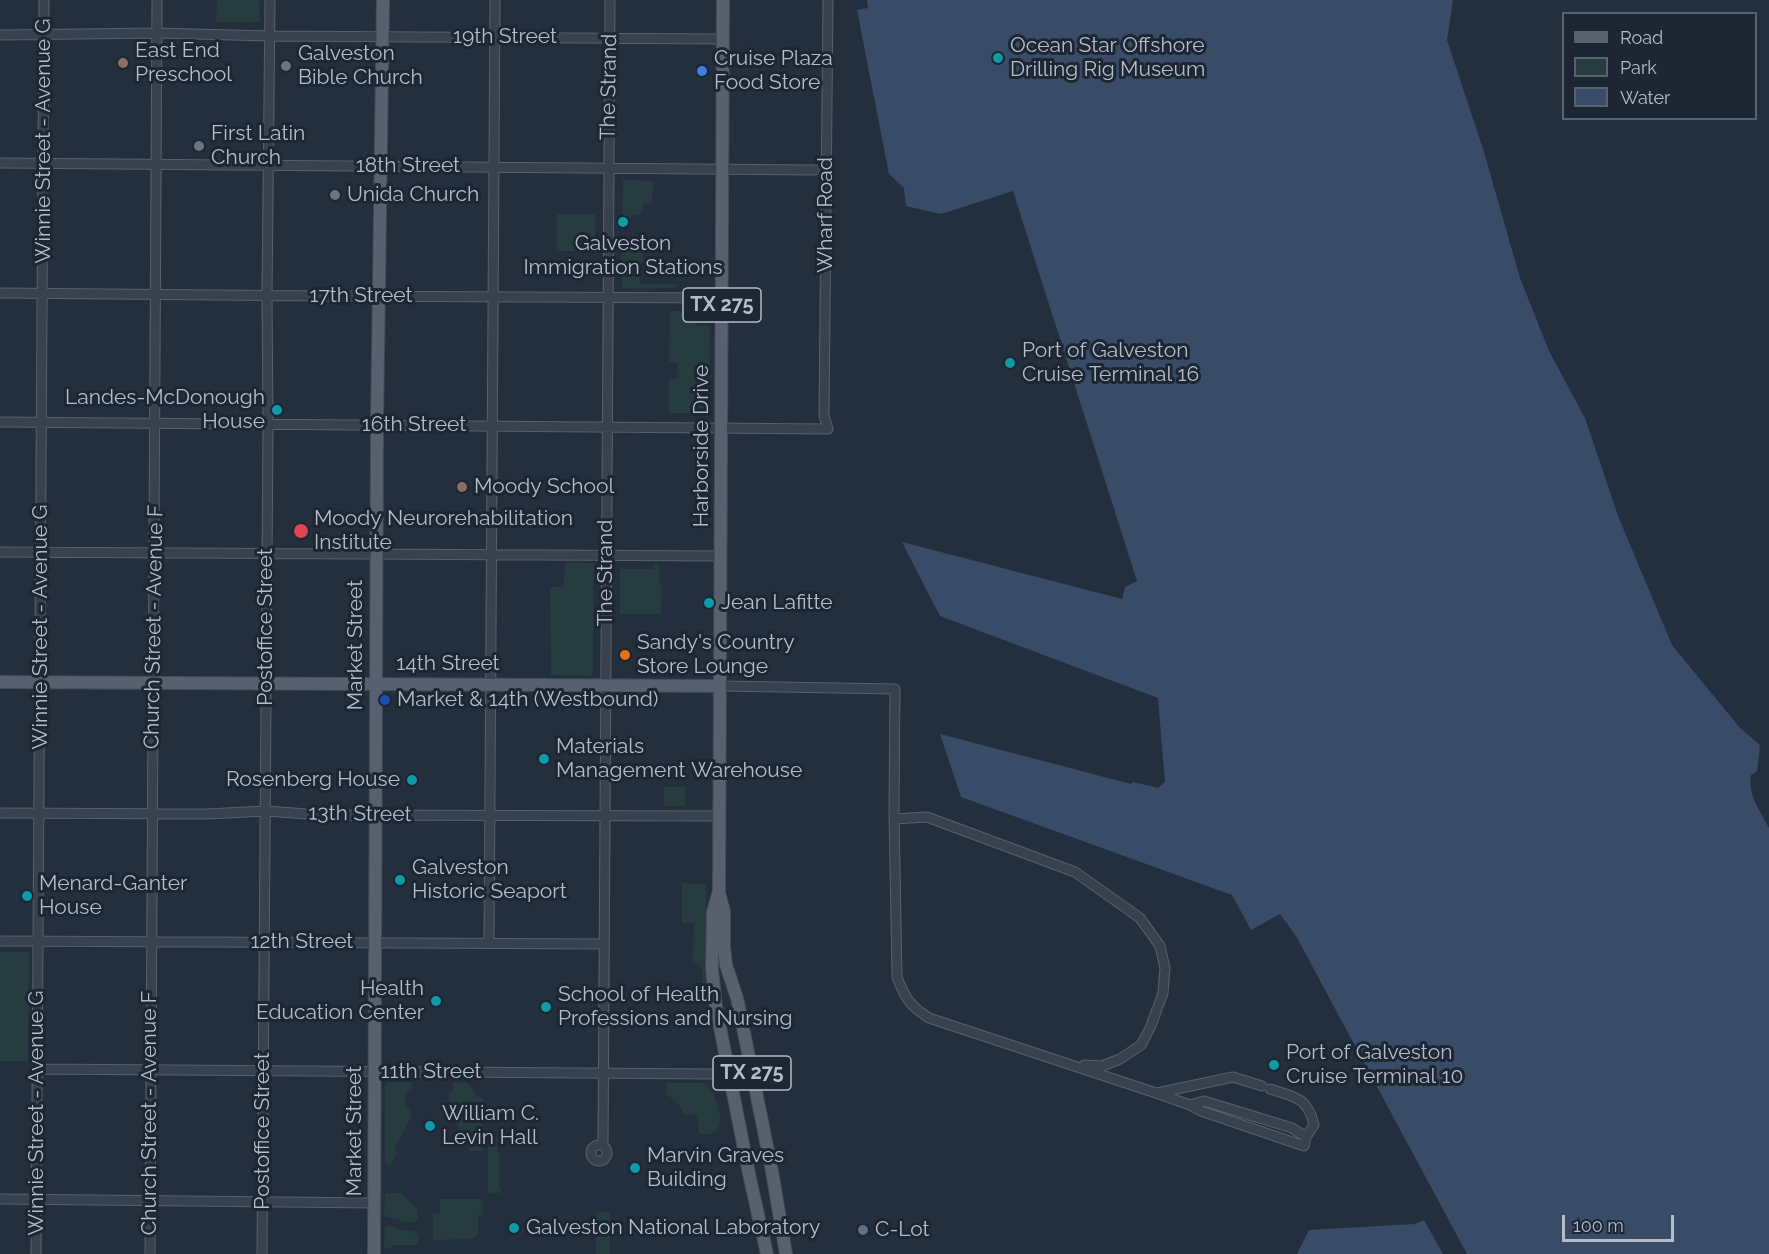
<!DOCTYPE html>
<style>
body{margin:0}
#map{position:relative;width:1769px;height:1254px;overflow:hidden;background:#242f3e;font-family:Raleway,sans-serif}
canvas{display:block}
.legend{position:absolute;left:1562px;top:12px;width:195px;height:108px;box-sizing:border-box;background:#1d2633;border:2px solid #59626f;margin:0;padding:8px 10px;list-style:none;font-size:18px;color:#b4bcc9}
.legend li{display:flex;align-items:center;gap:12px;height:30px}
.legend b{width:30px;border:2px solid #59626f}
.scale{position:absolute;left:1562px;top:1215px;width:112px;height:27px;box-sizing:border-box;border:3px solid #b4bcc9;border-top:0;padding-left:8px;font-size:18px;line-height:21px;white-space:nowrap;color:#b4bcc9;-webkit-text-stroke:4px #1d2633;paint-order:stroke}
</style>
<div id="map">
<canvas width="1769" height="1254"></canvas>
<ul class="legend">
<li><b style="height:8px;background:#56606e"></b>Road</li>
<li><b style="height:16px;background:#263c3f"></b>Park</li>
<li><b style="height:16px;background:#394c67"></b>Water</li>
</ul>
<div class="scale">100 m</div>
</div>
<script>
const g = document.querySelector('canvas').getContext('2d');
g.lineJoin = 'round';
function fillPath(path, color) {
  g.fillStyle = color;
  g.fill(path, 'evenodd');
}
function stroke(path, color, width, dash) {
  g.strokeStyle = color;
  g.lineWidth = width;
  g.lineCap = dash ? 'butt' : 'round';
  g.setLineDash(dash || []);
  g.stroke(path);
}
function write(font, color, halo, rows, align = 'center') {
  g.font = font + ' Raleway,sans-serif';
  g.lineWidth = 6;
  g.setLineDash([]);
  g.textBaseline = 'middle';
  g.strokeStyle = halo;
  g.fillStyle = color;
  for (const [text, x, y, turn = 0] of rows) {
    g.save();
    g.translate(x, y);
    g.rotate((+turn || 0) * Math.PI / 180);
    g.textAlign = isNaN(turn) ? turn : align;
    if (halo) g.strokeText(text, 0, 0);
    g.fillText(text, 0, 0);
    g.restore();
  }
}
const green = new Path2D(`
 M217,0H259L260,22H216Z
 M623,180L653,181L652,204L643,203V211L637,215H632L627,223H622Z
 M557,214H595V251H557Z
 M622,240L634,241V248L640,249V252L643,253V262L640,264V284H676V287L674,288H622Z
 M670,311H696V326H710L709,413H669V379H677L678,363L669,362Z
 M565,562L594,563L593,671L592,672L591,676L551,675L550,587H564Z
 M653,564H659V580L662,587L661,614H620V569H653Z
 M664,787H685V806H664Z
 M682,883L706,884V971L708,996H707L702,982V967H700L691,958L693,956L694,923H682Z
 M0,952H29L28,1061H0Z
 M389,1082H410L412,1084L411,1090L405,1093V1106L411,1110V1117L394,1150L397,1152L390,1167L387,1165L385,1162V1086Z
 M453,1082L468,1083L477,1096L483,1099V1104L480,1105V1112H483L481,1139L483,1151H470L449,1107V1094L452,1092Z
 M667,1083H703C707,1086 711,1089 713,1094C716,1100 719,1110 720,1117C722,1130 710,1138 699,1133L697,1117L694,1114H682V1108L666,1093Z
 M488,1138H497V1151L499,1152V1187L501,1188L500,1193H489L488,1192Z
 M387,1193H401L417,1208L418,1218L415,1222H407L384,1216L385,1194Z
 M440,1199H483L482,1215H478V1233L472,1239L433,1240V1213H440Z
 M596,1212H610V1254H596Z
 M389,1225L403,1230L414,1231L418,1235V1245H392V1248H384L385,1227Z`);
const water = new Path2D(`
 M867,0H1453L1447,40L1484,152L1520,278L1549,351L1585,418L1618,516L1672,645L1740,728L1760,745L1757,771L1751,775C1747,794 1761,812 1769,828V1254H1467L1296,936L1280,914L1251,930L1232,895L961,797L940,734L1131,784L1133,782L1158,788L1165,782L1158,698L940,616L902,542L1122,599L1125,587L1137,581L1013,191L941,214L906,206L904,188L889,174L857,10L868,8Z
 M1424,1220L1443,1254H1297L1309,1230L1415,1224Z`);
const minor = new Path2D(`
 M0,35L157,33L270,36L723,39
 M0,163L815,170
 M0,293L324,296L722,298
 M0,422L828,429L824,416L828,0
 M0,552L721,556
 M720,686L895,689L894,812L897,977C905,998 910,1006 929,1018L1156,1093L1190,1105L1201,1111L1304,1146L1306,1137L1314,1125C1308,1097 1294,1097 1270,1089
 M0,813L207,814L266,811L321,815L719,816
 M894,819L927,817L1075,872L1140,918L1160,946L1165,968L1163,993L1159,1004
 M0,941L604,944
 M489,943L495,0
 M1084,1065L1102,1066L1120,1059L1141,1045L1151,1026L1157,1009
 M37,1069L716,1074
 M1157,1093L1233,1077L1262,1086
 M1190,1105L1204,1101L1292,1128L1306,1137
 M591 1153a8 8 0 1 1 16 0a8 8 0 1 1-16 0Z
 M603,1146L610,0
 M0,1199L375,1203
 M36,1254L44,0
 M150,1254L157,0
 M262,1254L268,425L267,295L270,0`);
const major = new Path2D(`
 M723,0L719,893L724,911V947L726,965L737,998L772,1171L786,1254
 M0,682L720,686
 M718,894L713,912L712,969L716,1007L749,1174L767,1254
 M374,1254L377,425L383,0`);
const markers = [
 [998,58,6,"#0f9aa8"],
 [123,63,6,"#8d6e63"],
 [286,66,6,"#6b7280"],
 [702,71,6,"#3f7fe0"],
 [199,146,6,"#6b7280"],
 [335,195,6,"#6b7280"],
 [623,222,6,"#0f9aa8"],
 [1010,363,6,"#0f9aa8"],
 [277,410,6,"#0f9aa8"],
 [462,487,6,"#8d6e63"],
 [301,531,8,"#e0444e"],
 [709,603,6,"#0f9aa8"],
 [625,655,6,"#e8710a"],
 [385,700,6,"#1a4fb4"],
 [544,759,6,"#0f9aa8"],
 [412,780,6,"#0f9aa8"],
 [400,880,6,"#0f9aa8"],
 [27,896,6,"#0f9aa8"],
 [436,1001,6,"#0f9aa8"],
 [546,1007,6,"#0f9aa8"],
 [1274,1065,6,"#0f9aa8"],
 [430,1126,6,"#0f9aa8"],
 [635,1168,6,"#0f9aa8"],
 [514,1228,6,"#0f9aa8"],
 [863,1230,6,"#5c6f8a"]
];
const shields = [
 [722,305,78],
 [752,1073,78]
];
const shieldNames = [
 ["TX 275",722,305],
 ["TX 275",752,1073]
];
const streetNames = [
 ["19th Street",505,37],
 ["The Strand",609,87,-89],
 ["Winnie Street - Avenue G",44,141,-90],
 ["18th Street",408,166],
 ["Wharf Road",826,215,-90],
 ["17th Street",361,296],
 ["16th Street",414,425],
 ["Harborside Drive",702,446,-90],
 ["The Strand",606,573,-90],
 ["Winnie Street - Avenue G",41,627,-90],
 ["Church Street - Avenue F",154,627,-89],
 ["Postoffice Street",266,627,-90],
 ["Market Street",356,645,-90],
 ["14th Street",448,664],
 ["13th Street",360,814,1],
 ["12th Street",302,942],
 ["11th Street",431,1072],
 ["Winnie Street - Avenue G",37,1113,-90],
 ["Church Street - Avenue F",150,1113,-90],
 ["Postoffice Street",263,1131,-90],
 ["Market Street",355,1131,-90]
];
const poiNames = [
 ["Ocean Star Offshore",1010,46],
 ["Drilling Rig Museum",1010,70],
 ["East End",135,51],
 ["Preschool",135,75],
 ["Galveston",298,54],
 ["Bible Church",298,78],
 ["Cruise Plaza",714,59],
 ["Food Store",714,83],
 ["First Latin",211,134],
 ["Church",211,158],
 ["Unida Church",347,195],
 ["Galveston",623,244,"center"],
 ["Immigration Stations",623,268,"center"],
 ["Port of Galveston",1022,351],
 ["Cruise Terminal 16",1022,375],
 ["Landes-McDonough",265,398,"right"],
 ["House",265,422,"right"],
 ["Moody School",474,487],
 ["Moody Neurorehabilitation",314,519],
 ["Institute",314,543],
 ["Jean Lafitte",721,603],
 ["Sandy's Country",637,643],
 ["Store Lounge",637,667],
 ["Market & 14th (Westbound)",397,700],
 ["Materials",556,747],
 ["Management Warehouse",556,771],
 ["Rosenberg House",400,780,"right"],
 ["Galveston",412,868],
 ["Historic Seaport",412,892],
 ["Menard-Ganter",39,884],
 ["House",39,908],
 ["Health",424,989,"right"],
 ["Education Center",424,1013,"right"],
 ["School of Health",558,995],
 ["Professions and Nursing",558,1019],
 ["Port of Galveston",1286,1053],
 ["Cruise Terminal 10",1286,1077],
 ["William C.",442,1114],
 ["Levin Hall",442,1138],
 ["Marvin Graves",647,1156],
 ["Building",647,1180],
 ["Galveston National Laboratory",526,1228],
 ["C-Lot",875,1230]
];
fillPath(green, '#263c3f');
fillPath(water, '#394c67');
stroke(minor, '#565f6c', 11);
stroke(major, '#414a57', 14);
stroke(minor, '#38414e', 9);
stroke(major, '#56606e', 12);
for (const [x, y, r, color] of markers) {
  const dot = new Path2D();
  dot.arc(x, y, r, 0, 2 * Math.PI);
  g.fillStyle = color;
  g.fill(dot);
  stroke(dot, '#1d2633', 2);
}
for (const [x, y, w] of shields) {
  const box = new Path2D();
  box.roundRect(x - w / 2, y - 17, w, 34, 4.5);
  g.fillStyle = '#1d2633';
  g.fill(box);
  stroke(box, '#b4bcc9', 1.5);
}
write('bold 20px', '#b4bcc9', null, shieldNames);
write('21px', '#b4bcc9', '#1d2633', streetNames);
write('21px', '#b4bcc9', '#1d2633', poiNames, 'left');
</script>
